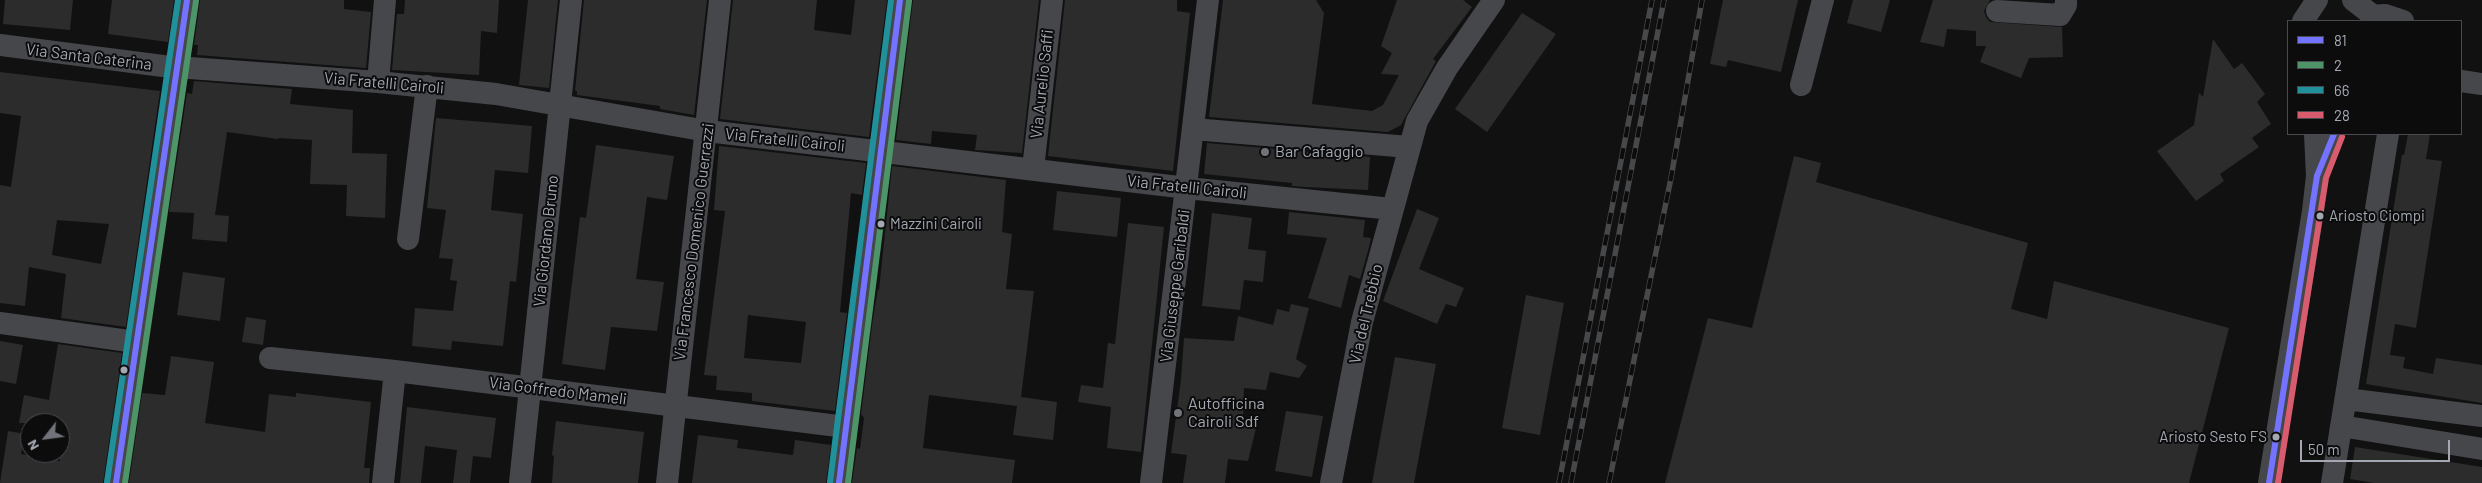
<!DOCTYPE html>
<style>
body{margin:0}
#map{position:relative;width:2482px;height:483px;overflow:hidden;background:#111112;font-family:Barlow,sans-serif}
canvas{display:block}
.legend{position:absolute;left:2287px;top:20px;width:175px;height:115px;box-sizing:border-box;background:#0c0c0d;border:1px solid #484a4f;margin:0;padding:6px 9px;list-style:none;font-size:15px;color:#a3a8b1}
.legend li{display:flex;align-items:center;gap:10px;height:25px}
.legend b{width:25px;border:1px solid #484a4f}
.north{position:absolute;left:20px;top:413px;width:50px;height:50px;box-sizing:border-box;background:#0c0c0d;border:1px solid #484a4f;border-radius:50%;rotate:240deg;font-size:14px;font-weight:700;line-height:20px;text-align:center;color:#a3a8b1}
.north::after{content:'';display:block;margin:auto;width:18px;height:22px;background:#707379;clip-path:polygon(50% 0,100% 100%,50% 72%,0 100%)}
.scale{position:absolute;left:2300px;top:440px;width:150px;height:22px;box-sizing:border-box;border:2px solid #a3a8b1;border-top:0;padding-left:6px;font-size:15px;line-height:18px;white-space:nowrap;color:#a3a8b1;-webkit-text-stroke:4px #0c0c0d;paint-order:stroke}
</style>
<div id="map">
<canvas width="2482" height="483"></canvas>
<ul class="legend">
<li><b style="height:6px;background:#7373ff"></b>81</li>
<li><b style="height:6px;background:#4d9468"></b>2</li>
<li><b style="height:6px;background:#20919b"></b>66</li>
<li><b style="height:6px;background:#d85b6e"></b>28</li>
</ul>
<div class="north">N</div>
<div class="scale">50 m</div>
</div>
<script>
const g = document.querySelector('canvas').getContext('2d');
g.lineJoin = 'round';
function fillPath(path, color) {
  g.fillStyle = color;
  g.fill(path, 'evenodd');
}
function stroke(path, color, width, dash) {
  g.strokeStyle = color;
  g.lineWidth = width;
  g.lineCap = dash ? 'butt' : 'round';
  g.setLineDash(dash || []);
  g.stroke(path);
}
function write(font, color, halo, rows, align = 'center') {
  g.font = font + ' Barlow,sans-serif';
  g.lineWidth = 4;
  g.setLineDash([]);
  g.textBaseline = 'middle';
  g.strokeStyle = halo;
  g.fillStyle = color;
  for (const [text, x, y, turn = 0] of rows) {
    g.save();
    g.translate(x, y);
    g.rotate((+turn || 0) * Math.PI / 180);
    g.textAlign = isNaN(turn) ? turn : align;
    if (halo) g.strokeText(text, 0, 0);
    g.fillText(text, 0, 0);
    g.restore();
  }
}
const building = new Path2D(`
 M5,0H73L70,30L3,24Z
 M112,0H174L168,42L108,34Z
 M200,0H344V9L371,12L366,68L197,55L198,45H194Z
 M405,0H499L497,33L481,31L479,75L392,70L397,14H404Z
 M528,0H558L549,88L519,85Z
 M584,0H707L694,115L660,109V106L577,95V91H575Z
 M733,0H817L814,30L851,35L855,0H887L869,137L720,119Z
 M913,0H1039L1022,153L975,150L977,135L932,131L931,144L896,140Z
 M1065,0H1177V11L1190,13L1173,171L1048,156Z
 M1223,0H1316L1324,13L1312,104L1372,111L1383,105L1399,75L1381,74L1392,53L1381,46L1397,0H1463L1472,7L1433,59L1436,61L1401,125L1388,132L1209,117Z
 M1723,0H1798L1781,72L1728,60L1726,67L1710,64Z
 M1853,0H1890L1881,32L1847,23Z
 M1933,0H1990L1984,11L1986,17L1990,22L2062,27L2063,57L2029,58L2021,78L1980,62L1986,46H1976V31L1947,29L1944,47L1920,42Z
 M1522,13L1556,34L1487,132L1455,109Z
 M2213,39L2234,69L2242,63L2265,94L2257,102L2271,124L2252,138L2259,147L2220,174L2224,181L2196,201L2157,151L2194,125L2199,93L2203,97Z
 M0,72L160,91L126,327L61,318L66,274L29,267L25,306L0,303V185L11,187L21,116L0,113ZM57,220L109,224L101,264L52,255Z
 M194,81L292,89L290,104L353,110L352,153L387,154L385,218L346,216L347,185L310,184L312,140L279,138L278,139L227,132L215,215L229,216L227,242L192,239L194,213L169,212L187,93L192,94Z
 M436,118L532,126L528,173L495,170L491,210L523,214L516,282L510,281L503,346L452,341L451,350L412,346L415,308L453,311L457,281L450,280L453,259L439,258L446,210L427,208Z
 M2408,134H2430L2426,159L2442,161L2416,328L2395,324L2390,355L2405,357L2403,368L2433,374L2436,358L2482,365V403L2366,384L2402,155H2404Z
 M1207,143L1370,157L1368,190L1305,187L1292,186V183L1204,174Z
 M596,145L674,156L667,200L647,197L636,279L664,282L657,331L611,327L605,370L562,364L580,217L586,218Z
 M719,146L866,163L862,195L851,193L840,312L847,313L835,411L752,401V393L716,390L717,376L704,375L725,211L714,210ZM748,315L806,322L801,363L744,358Z
 M1794,156L1821,163L1816,182L2028,243L2011,309L2047,319L2054,281L2229,328L2189,483H1665L1708,318L1752,328Z
 M892,166L1006,180L1002,232L1012,234L1006,289L1034,291L1021,397L1057,402L1053,440L1013,435L1017,406L929,395L923,448L1015,460L1012,483H852L857,448L860,449L864,418L861,414L873,318L878,289L879,290Z
 M1057,191L1121,198L1117,237L1053,230Z
 M1417,209L1439,218L1419,269L1464,288L1456,307L1446,304L1437,324L1383,301Z
 M1289,212L1365,220L1363,237L1371,238L1369,247L1360,279L1349,275L1341,308L1308,298L1327,238L1287,234Z
 M1212,213L1252,218L1248,249L1266,251L1263,282L1244,280L1240,310L1202,306Z
 M1128,223L1164,227L1141,452L1107,448L1111,407L1078,402L1081,385L1103,388L1108,343L1115,344Z
 M183,272L225,278L220,321L177,315Z
 M1526,295L1564,303L1540,435L1502,428Z
 M1291,304L1309,308L1296,359L1307,366L1299,378L1270,372L1266,390L1244,388L1243,423L1257,424L1248,461L1228,459L1225,483H1183L1187,455L1171,453L1181,380L1184,338L1234,341L1238,316L1273,325L1277,309L1289,312Z
 M246,317L266,320L263,345L242,342Z
 M0,341L23,345L16,384L0,381Z
 M58,344L122,353L103,483H0L8,431L25,434L21,454L60,461V423H19L24,395L49,400Z
 M171,356L214,362L205,423L265,432L269,394L296,397V393L371,402L364,468H370L369,483H129L142,393L165,395Z
 M1395,357L1436,364L1414,483H1372Z
 M407,407L496,418L491,458L473,456L470,483H453L457,450L425,446L421,483H400Z
 M1286,411L1323,416L1312,477L1275,471Z
 M556,421L644,432L638,483H552L554,456L552,455Z
 M698,435L738,440L737,448L793,455L795,440L831,445L826,483H692Z
 M2355,447L2482,467V483H2374L2350,479Z`);
const minor = new Path2D(`
 M2353,0L2371,14
 M1997,11L2060,15L2066,5V0
 M2372,16L2385,15L2403,21
 M2303,21L2317,0
 M0,45L163,66L378,82L496,94L707,131L1187,188L1392,209
 M2461,81L2482,84
 M378,82L385,0
 M1801,85L1823,0
 M1193,129L1409,147
 M2320,168L2334,134
 M1033,169L1052,0
 M408,239L427,86
 M0,323L136,342
 M270,358L395,371L846,427
 M2346,399L2482,416
 M2341,426L2482,449
 M116,483L187,0
 M383,483L395,371
 M520,483L571,0
 M667,483L720,0
 M839,483L900,0
 M1151,483L1208,0
 M1331,483L1362,322L1417,121L1447,68L1494,0
 M2269,483L2313,211L2317,176L2315,134
 M2332,483L2388,134`);
const rail = new Path2D(`
 M1559,483L1652,0
 M1571,483L1664,0
 M1609,483L1671,178L1702,0`);
const bus1 = new Path2D(`
 M116,483L187,0
 M839,483L900,0
 M2269,483L2317,176L2334,134`);
const bus2 = new Path2D(`
 M125,483L196,1
 M848,483L909,1`);
const bus3 = new Path2D(`
 M107,482L178,0
 M830,482L891,0`);
const bus4 = new Path2D(`
 M2278,483L2326,178L2342,137`);
const markers = [
 [1265,152,5,"#707379"],
 [2320,216,4.5,"#a3a8b1"],
 [881,224,4.5,"#a3a8b1"],
 [124,370,4.5,"#a3a8b1"],
 [1178,413,5,"#707379"],
 [2276,437,4.5,"#a3a8b1"]
];
const busNames = [
 ["Ariosto Ciompi",2329,216],
 ["Mazzini Cairoli",890,224],
 ["Ariosto Sesto FS",2267,437,"right"]
];
const streetNames = [
 ["Via Santa Caterina",89,57,7],
 ["Via Fratelli Cairoli",384,83,5],
 ["Via Aurelio Saffi",1042,84,-84],
 ["Via Fratelli Cairoli",785,140,6],
 ["Via Fratelli Cairoli",1187,187,6],
 ["Via Giordano Bruno",546,241,-84],
 ["Via Francesco Domenico Guerrazzi",694,242,-83],
 ["Via Giuseppe Garibaldi",1175,286,-83],
 ["Via del Trebbio",1366,314,-77],
 ["Via Goffredo Mameli",558,391,7]
];
const poiNames = [
 ["Bar Cafaggio",1275,152],
 ["Autofficina",1188,404],
 ["Cairoli Sdf",1188,422]
];
fillPath(building, '#2c2c2d');
stroke(minor, '#45474a', 22);
stroke(rail, '#47484a', 5.5);
stroke(rail, '#0c0c0d', 4, [11]);
stroke(bus1, '#7373ff', 6);
stroke(bus2, '#4d9468', 6);
stroke(bus3, '#20919b', 6);
stroke(bus4, '#d85b6e', 6);
for (const [x, y, r, color] of markers) {
  const dot = new Path2D();
  dot.arc(x, y, r, 0, 2 * Math.PI);
  g.fillStyle = color;
  g.fill(dot);
  stroke(dot, '#0c0c0d', 2);
}
write('15px', '#a3a8b1', '#0c0c0d', busNames, 'left');
write('16px', '#a3a8b1', '#0c0c0d', streetNames);
write('16px', '#a3a8b1', '#0c0c0d', poiNames, 'left');
</script>
